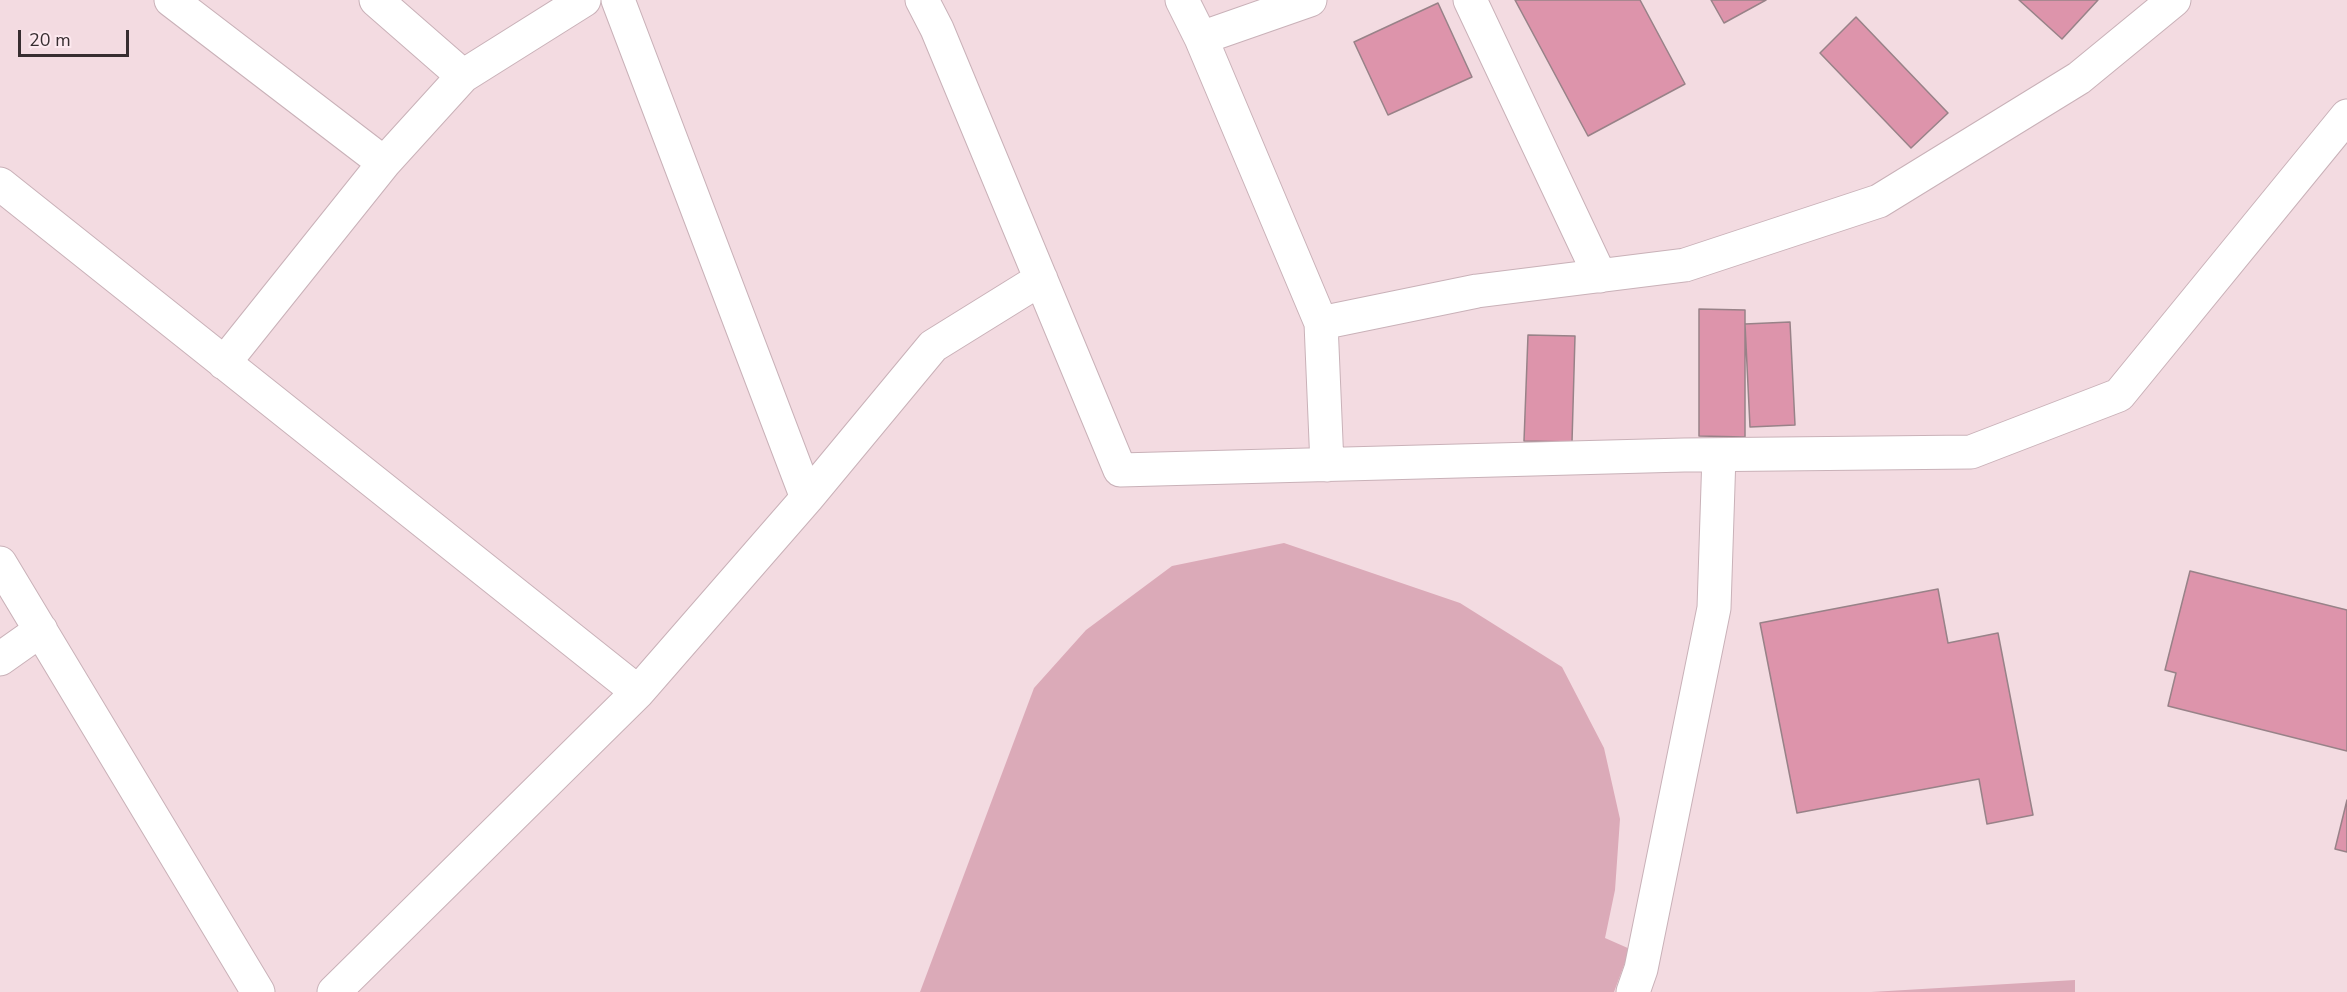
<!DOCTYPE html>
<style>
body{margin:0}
#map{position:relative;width:2347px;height:992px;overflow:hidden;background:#f3dbe1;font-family:"Nunito Sans",sans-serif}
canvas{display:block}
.scale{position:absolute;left:18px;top:30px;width:111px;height:27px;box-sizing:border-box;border:3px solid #372d30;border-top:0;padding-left:8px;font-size:18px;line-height:21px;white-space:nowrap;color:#372d30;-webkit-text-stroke:4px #fde9ef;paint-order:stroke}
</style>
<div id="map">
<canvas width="2347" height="992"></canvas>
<div class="scale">20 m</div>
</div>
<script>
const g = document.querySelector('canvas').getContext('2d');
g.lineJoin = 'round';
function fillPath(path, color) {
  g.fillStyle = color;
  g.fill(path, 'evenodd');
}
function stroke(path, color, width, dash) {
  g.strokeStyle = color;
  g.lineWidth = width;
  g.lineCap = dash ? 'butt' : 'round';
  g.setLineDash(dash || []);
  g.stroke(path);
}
const green = new Path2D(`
 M1284,543L1460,603L1562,667L1604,748L1620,819L1615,890L1605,938L1630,949L1614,992H920L1034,688L1086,630L1172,566Z
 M2075,980V992H1871Z`);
const building = new Path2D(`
 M1515,0H1640L1685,84L1588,136Z
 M1711,0H1766L1724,23Z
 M2019,0H2098L2062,39Z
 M1438,3L1472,77L1388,115L1354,42Z
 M1856,17L1948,113L1911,148L1820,53Z
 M1699,309L1745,310V437L1699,436Z
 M1790,322L1795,425L1750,427L1745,324Z
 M1528,335L1575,336L1572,442L1524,441Z
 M2190,571L2347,610V751L2168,706L2176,673L2165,670Z
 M1938,589L1948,643L1998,633L2033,815L1987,824L1979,779L1797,813L1760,623Z
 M2347,800V852L2335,849Z`);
const minor = new Path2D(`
 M171,0L384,163
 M376,0L463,76
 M618,0L807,498
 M922,0L937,29L1120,470L1684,455L1971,452L2119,395L2347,116
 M1182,0L1201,38L1321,323
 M1470,0L1600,276
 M1201,38L1310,0
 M0,184L638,692
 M224,363L384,163L463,76L584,0
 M1327,465L1321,323L1477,291L1685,265L1879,201L2079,78L2174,0
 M0,563L258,992
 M0,659L41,630
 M334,992L638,692L807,498L933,346L1041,279
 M1633,992L1641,969L1714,608L1719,455`);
fillPath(green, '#dbaab8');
fillPath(building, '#dd94ab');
stroke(building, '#988288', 1.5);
stroke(minor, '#c9b1b8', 35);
stroke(minor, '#fff', 33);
</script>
